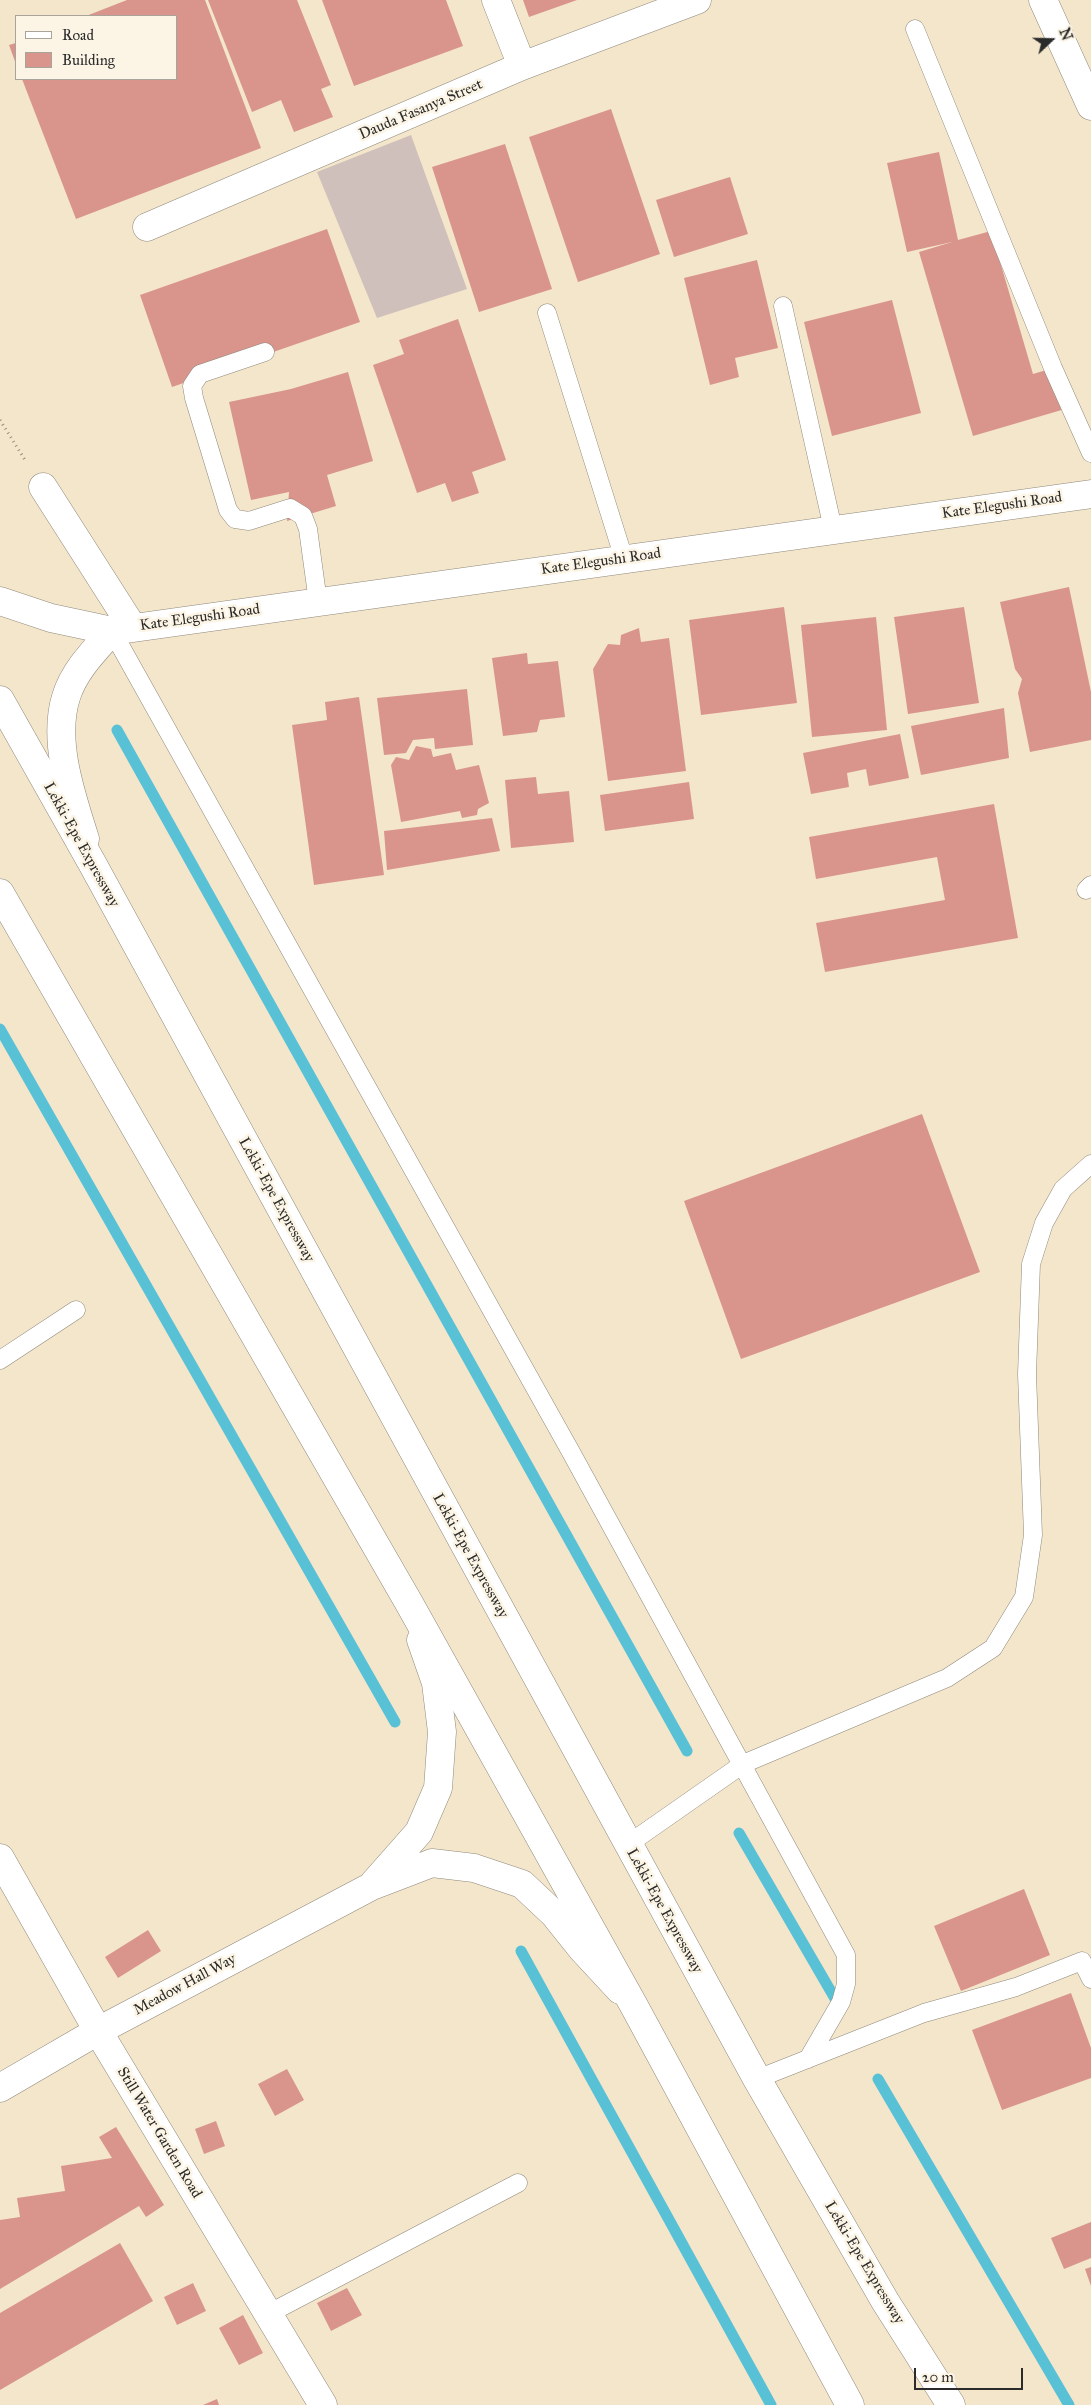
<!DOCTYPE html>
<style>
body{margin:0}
#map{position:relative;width:1091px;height:2405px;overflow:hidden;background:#f3e6cb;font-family:"IM FELL Great Primer",serif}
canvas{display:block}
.legend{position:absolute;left:15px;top:15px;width:162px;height:65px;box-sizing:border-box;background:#fcf5e5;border:1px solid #a8a49b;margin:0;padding:6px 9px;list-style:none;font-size:15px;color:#2b2b2b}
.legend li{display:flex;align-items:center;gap:10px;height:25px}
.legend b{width:25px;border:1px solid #a8a49b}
.north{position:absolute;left:1026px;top:15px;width:50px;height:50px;-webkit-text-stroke:4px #fcf5e5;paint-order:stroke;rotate:69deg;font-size:14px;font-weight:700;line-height:20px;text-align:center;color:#2b2b2b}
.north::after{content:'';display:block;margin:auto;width:18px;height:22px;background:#2b2b2b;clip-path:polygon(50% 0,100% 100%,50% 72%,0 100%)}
.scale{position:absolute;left:914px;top:2368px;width:109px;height:22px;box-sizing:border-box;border:2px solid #2b2b2b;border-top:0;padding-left:6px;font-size:15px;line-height:18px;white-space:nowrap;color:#2b2b2b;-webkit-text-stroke:4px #fcf5e5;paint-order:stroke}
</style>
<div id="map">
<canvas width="1091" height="2405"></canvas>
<ul class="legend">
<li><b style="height:6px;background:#fff"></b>Road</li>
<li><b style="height:14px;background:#d9958c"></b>Building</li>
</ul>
<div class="north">N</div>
<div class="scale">20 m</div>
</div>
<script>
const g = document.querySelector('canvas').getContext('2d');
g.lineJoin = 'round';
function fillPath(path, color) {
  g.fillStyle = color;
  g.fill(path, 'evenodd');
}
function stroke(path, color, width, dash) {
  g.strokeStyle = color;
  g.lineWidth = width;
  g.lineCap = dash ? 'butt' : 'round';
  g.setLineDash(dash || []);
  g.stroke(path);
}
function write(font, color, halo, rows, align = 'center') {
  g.font = font + ' "IM FELL Great Primer",serif';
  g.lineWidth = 5;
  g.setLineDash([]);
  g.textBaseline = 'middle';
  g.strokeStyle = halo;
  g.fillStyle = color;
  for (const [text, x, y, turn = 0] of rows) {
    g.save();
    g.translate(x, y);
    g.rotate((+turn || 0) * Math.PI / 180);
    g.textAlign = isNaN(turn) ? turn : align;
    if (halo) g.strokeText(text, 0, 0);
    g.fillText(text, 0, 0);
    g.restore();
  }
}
const industrial = new Path2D(`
 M411,135L467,289L377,318L317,172Z`);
const stream = new Path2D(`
 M117,730L687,1751
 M0,1029L395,1722
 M739,1833L837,2002
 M521,1951L771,2405
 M878,2079L1069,2405`);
const building = new Path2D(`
 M127,0H205L261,148L76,219L22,79H176V16H86Z
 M208,0H297L331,85L321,89L333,117L294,132L281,100L252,112Z
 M322,0H446L463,46L354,86Z
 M523,0H577L529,17Z
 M16,43V64L9,45Z
 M611,109L660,254L578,282L529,137Z
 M505,144L552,289L479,312L432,167Z
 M939,152L958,240L991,231L1033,374L1053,368L1065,409L973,436L919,252L952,242L907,252L887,163Z
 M730,177L748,234L674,257L656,200Z
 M327,229L360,322L172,387L140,295Z
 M757,260L778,348L735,358L739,377L710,385L684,278Z
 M892,300L921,413L832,436L804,322Z
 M458,319L506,460L472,472L479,493L452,502L445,483L417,493L373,365L404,354L399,340Z
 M348,372L373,461L327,475L336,506L287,521L289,492L251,500L229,402L291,389Z
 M1069,587L1091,692V740L1030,752L1018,693L1022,679L1015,669L1000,602Z
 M784,607L797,703L701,715L689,620Z
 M964,607L979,703L908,714L894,617Z
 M876,617L887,730L812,737L801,625Z
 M639,628L641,642L669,638L686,771L608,781L593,669L608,644L620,645L621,635Z
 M527,653L528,664L558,661L565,717L540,720L537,732L503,736L492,658Z
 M467,689L473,745L435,749L434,738L413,740L406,753L384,755L377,698Z
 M359,697L384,875L314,885L292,725L327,720L325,702Z
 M1004,708L1009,758L921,775L911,726Z
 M900,734L909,778L869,786L866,769L847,773L849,787L811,794L803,753Z
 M416,746L431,749L433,757L451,753L456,770L479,765L489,803L478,809L477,815L462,818L460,811L401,822L391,765L396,757L409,760Z
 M536,777L538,794L569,791L574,842L511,848L505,780Z
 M689,782L694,819L605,831L600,795Z
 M994,804L1018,938L825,972L816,923L945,900L937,857L816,879L809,837Z
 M492,818L500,851L387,870L384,831Z
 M922,1114L980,1272L741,1359L684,1201Z
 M1024,1889L1050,1955L961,1991L934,1926Z
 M148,1930L161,1951L118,1978L105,1957Z
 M1071,1993L1091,2048V2078L1002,2110L972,2030Z
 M287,2069L304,2100L275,2116L258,2084Z
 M216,2121L225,2146L204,2154L195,2129Z
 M116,2127L164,2205L146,2217L139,2206L0,2289V2220L20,2217L17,2198L65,2191L61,2166L112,2158L99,2137Z
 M1091,2222V2258L1064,2269L1051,2238Z
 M120,2243L153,2301L0,2390V2313Z
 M1091,2267V2286L1085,2269Z
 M193,2283L206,2311L177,2325L164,2297Z
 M347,2288L362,2315L331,2331L317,2303Z
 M243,2315L263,2353L239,2365L219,2328Z
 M217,2399L219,2405H203Z`);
const path = new Path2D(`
 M0,420L25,460`);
const lane = new Path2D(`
 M915,29L1053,368L1091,453
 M783,306L833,529
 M547,313L624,559
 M265,352L200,374L192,386L194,398L228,510L235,519L249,521L290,508L303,516L308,529L318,602
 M112,631L572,1454L846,1955V1984L841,2002L808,2059
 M1086,890L1091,885
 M0,1360L76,1310
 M627,1845L743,1764L947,1678L993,1648L1024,1597L1033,1535L1027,1374L1031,1264L1044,1223L1063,1189L1091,1164
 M757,2079L924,2013L1016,1987L1082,1961L1091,1979
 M268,2314L518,2183`);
const street = new Path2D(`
 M496,0L522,66
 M1043,0L1091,106
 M147,227L522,66L697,0
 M43,487L133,628
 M0,601L51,618L112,631L1091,494
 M85,839C72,797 52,742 66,697C74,671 94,651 112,631
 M0,1858L98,2031L323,2405`);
const secondary = new Path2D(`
 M374,1883L419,1832L438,1788L442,1732L436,1683L421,1640
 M0,2088L98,2031L372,1886L432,1863L474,1868L522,1884L554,1914L582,1949L620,1990`);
const highway = new Path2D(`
 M0,700L92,863L757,2079L885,2301L951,2405
 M0,893L409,1603L633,2004L850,2405`);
const streetNames = [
 ["Dauda Fasanya Street",421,110,-23],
 ["Kate Elegushi Road",1002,506,-8],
 ["Kate Elegushi Road",601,562,-8],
 ["Kate Elegushi Road",200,618,-8],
 ["Lekki-Epe Expressway",81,845,61],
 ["Lekki-Epe Expressway",276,1200,61],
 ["Lekki-Epe Expressway",470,1556,61],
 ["Lekki-Epe Expressway",664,1911,61],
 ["Meadow Hall Way",185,1985,-28],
 ["Still Water Garden Road",159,2133,59],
 ["Lekki-Epe Expressway",864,2263,59]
];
fillPath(industrial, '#d0c0bc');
stroke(stream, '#59c1d6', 11);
fillPath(building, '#d9958c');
stroke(lane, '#8f887b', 19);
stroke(street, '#8f887b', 29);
stroke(secondary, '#8f887b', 29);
stroke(highway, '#8f887b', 29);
stroke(path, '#8f887b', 3, [1, 4]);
stroke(lane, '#fff', 18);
stroke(street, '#fff', 28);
stroke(secondary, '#fff', 28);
stroke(highway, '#fff', 28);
write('15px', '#2b2b2b', '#fcf5e5', streetNames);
</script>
